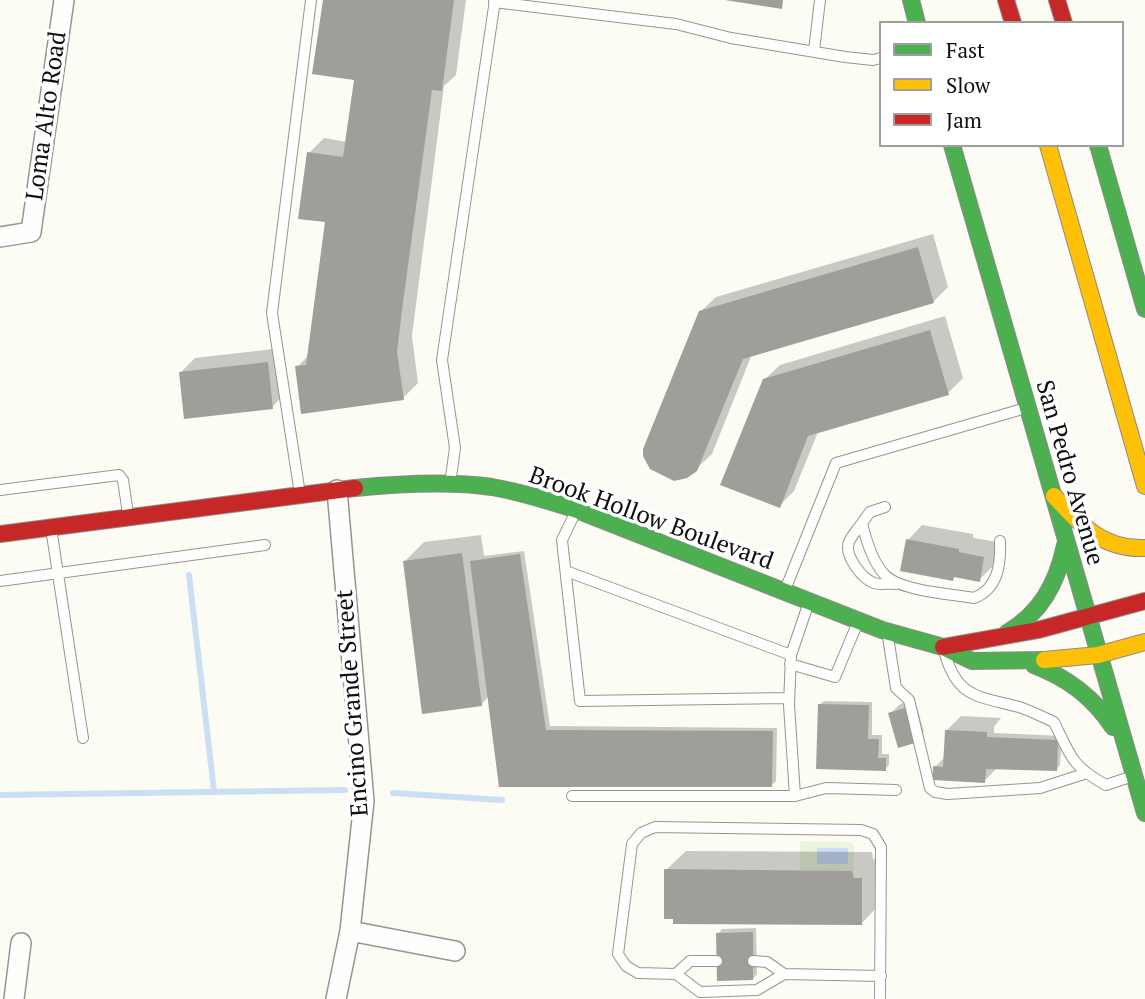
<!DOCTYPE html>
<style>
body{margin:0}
#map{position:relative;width:1145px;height:999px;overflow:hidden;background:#fcfbf4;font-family:"PT Serif",serif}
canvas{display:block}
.legend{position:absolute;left:879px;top:21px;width:245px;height:126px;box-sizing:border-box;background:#fff;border:2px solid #9f9f9f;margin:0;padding:9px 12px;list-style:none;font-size:21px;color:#0f0f0f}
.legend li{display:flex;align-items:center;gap:14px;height:35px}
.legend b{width:35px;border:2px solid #9f9f9f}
</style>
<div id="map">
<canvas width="1145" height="999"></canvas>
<ul class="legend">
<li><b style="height:9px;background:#4caf50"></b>Fast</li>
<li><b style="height:9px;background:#ffc107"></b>Slow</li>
<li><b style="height:9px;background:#c62828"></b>Jam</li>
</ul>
</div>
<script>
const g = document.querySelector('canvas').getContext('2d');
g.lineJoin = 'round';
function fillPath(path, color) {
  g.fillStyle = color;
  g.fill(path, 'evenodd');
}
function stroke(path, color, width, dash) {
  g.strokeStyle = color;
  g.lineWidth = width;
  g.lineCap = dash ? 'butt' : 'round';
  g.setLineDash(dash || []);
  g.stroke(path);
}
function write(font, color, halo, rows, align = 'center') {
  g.font = font + ' "PT Serif",serif';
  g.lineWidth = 7;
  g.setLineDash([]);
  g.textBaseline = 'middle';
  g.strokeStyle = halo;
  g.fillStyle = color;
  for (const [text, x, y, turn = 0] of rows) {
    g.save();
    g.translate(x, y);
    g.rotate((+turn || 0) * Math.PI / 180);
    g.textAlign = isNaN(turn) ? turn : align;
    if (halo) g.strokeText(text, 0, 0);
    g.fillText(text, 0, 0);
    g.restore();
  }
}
const pitch = new Path2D(`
 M800,841L850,842L854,846V871H800Z`);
const water = new Path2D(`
 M817,848H848V864H817Z`);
const shadow = new Path2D(`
 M324,0H466L456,75L444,86L412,336L418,383L403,398L297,367L309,355L327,220L309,153L324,138L347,142L356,78Z
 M933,234L948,287L933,302L752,354L712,454L696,469L700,312L716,297Z
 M945,316L963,378L948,393L818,432L794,491L779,506L764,380L780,365Z
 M282,348L287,392L272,407L181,372L195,358Z
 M922,525L973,534V538L998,542L994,565L979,580L956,576L953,579L908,540Z
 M481,535L484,556L524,551L550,726L777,728L776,781L771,786L501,785L489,696L481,705L404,562L424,542Z
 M915,700L924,732L914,741L890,714L900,704Z
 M824,701L872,702V735H882V754H889V765L885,769L819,705Z
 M961,716L1001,718L994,727V733L1062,736L1060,765L1056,770L998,767L984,781L935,767L945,757L946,731Z
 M686,851L872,852L873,859H881L880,904L861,924L666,870Z
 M756,928L757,974L753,979L718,934L722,929Z`);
const stream = new Path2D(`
 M189,575L214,791
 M393,793L502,800
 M0,795L345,790`);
const building = new Path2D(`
 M323,0H454L442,91L432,90L402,310L397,352L404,400L301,414L295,366L306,365L325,222L298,219L307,152L343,157L354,80L312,74Z
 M725,0H783L782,9Z
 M918,247L934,303L743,359L697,471L687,478L674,481L650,469L643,456V449L699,311Z
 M930,330L949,395L808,436L780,508L720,485L763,379Z
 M268,362L273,409L184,419L179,372Z
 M906,539L959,549V552L984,557L980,582L954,577L953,581L900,571Z
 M462,553L482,706L422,714L403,561Z
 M520,554L546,730L773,731L772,787H499L470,561Z
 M818,704L869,705L868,739H879L878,758H886V771L816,769Z
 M905,708L915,743L898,748L888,713Z
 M945,730L987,732V737L1058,740L1057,771L986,769L985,783L933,780V766L943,767Z
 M664,869L852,871L854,878H862V925L673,924V919H664Z
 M753,932V980L717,981L716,933Z`);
const lane = new Path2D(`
 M494,2L676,24L731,38L845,57L873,60L881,58
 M814,51L820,0
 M450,484L455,448L442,360L495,0
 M0,490L119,475L123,480L128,514
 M300,494L272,313L311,0
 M885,507L870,512L862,523C866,540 872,561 884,574C899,591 951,594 974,598C998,589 1001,564 1000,541
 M576,511L562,540L580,701L789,698
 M862,523C858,529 852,535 849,542C844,555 861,578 874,583C879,585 890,583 896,584
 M51,528L83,738
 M566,571L791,655
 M0,581L265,545
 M785,590L836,463L1026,408
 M888,637L896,688L909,700L930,788L935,792L948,794L1040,788L1084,774
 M945,654C958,699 979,696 1019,707C1031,711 1043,717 1054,722C1070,755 1072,767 1106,785L1133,776
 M790,664L835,677L858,622
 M572,796H795L826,788L896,790
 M795,796L789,705L791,655L809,602
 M753,961L767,962L784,974
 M676,974L690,961H717
 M880,999L881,847L873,834L861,830L655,827L641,833L632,844L618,954L626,966L638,973L676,974L700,992L757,990L784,974L881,976`);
const street = new Path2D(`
 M0,237L31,232L64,0
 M350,931L455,951
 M14,999L21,943
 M336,999L350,931L364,801L337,490`);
const fast = new Path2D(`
 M911,0L917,23
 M952,145L1145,813
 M1098,145L1145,309
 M355,488C396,484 451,481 492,487C521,492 549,501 577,510L882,630L943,647L972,661L1044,660
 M1007,633C1041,613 1057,583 1065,545
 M1034,665C1068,678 1093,697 1113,727`);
const slow = new Path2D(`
 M1048,145L1145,486
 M1054,496C1081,525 1103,550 1145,548
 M1044,660L1098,655L1145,642`);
const jam = new Path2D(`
 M1006,0L1013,23
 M1057,0L1064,23
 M0,534L355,488
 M943,647L1038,630L1145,601`);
const streetNames = [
 ["Loma Alto Road",47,116,-82],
 ["San Pedro Avenue",1069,473,74],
 ["Brook Hollow Boulevard",651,519,20],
 ["Encino Grande Street",353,703,-94]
];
fillPath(pitch, '#ebf5de');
fillPath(water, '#cbdef5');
fillPath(shadow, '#0003');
stroke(stream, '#cbdef5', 6);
fillPath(building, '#9f9e99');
stroke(lane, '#969592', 12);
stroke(street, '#969592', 22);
stroke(fast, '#8c8c89', 18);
stroke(slow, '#8c8c89', 18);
stroke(jam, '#8c8c89', 18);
stroke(lane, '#fffefd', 10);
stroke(street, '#fffefd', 19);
stroke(fast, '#4caf50', 16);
stroke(slow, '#ffc107', 16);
stroke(jam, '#c62828', 16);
write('24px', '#0f0f0f', '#fff', streetNames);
</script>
